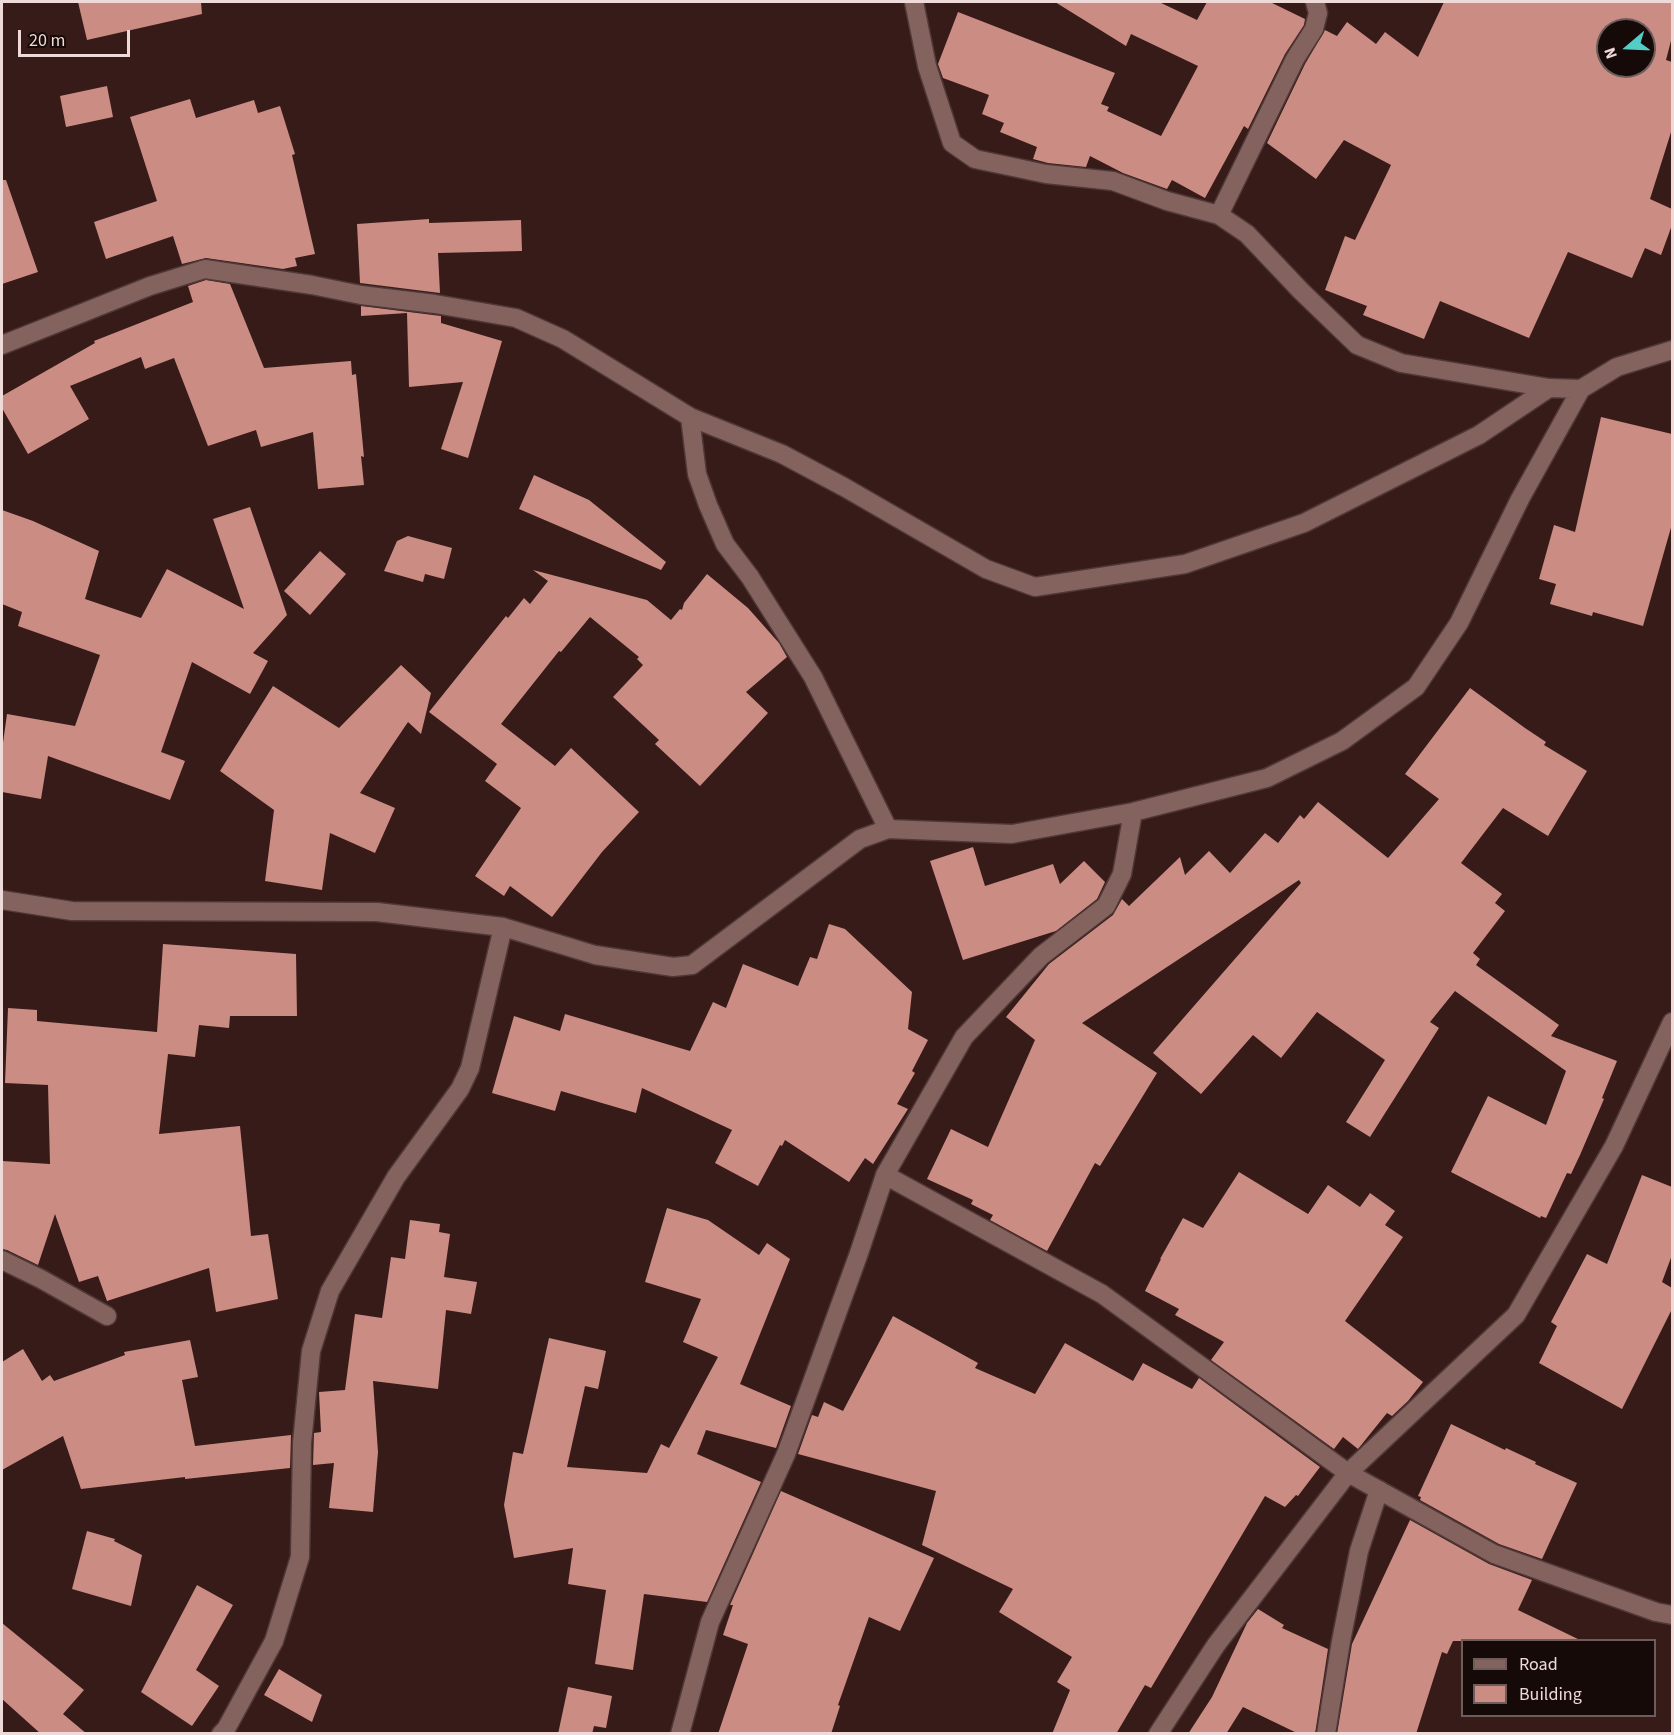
<!DOCTYPE html>
<style>
body{margin:0}
#map{position:relative;width:1674px;height:1735px;overflow:hidden;background:#371b18;font-family:"Source Sans 3",sans-serif}
canvas{display:block}
.frame{position:absolute;inset:0;border:3px solid #eedad8;pointer-events:none}
.legend{position:absolute;left:1461px;top:1639px;width:195px;height:78px;box-sizing:border-box;background:#160a08;border:2px solid #6c5d5b;margin:0;padding:8px 10px;list-style:none;font-size:18px;color:#eedad8}
.legend li{display:flex;align-items:center;gap:12px;height:30px}
.legend b{width:30px;border:2px solid #6c5d5b}
.north{position:absolute;left:1596px;top:18px;width:60px;height:60px;box-sizing:border-box;background:#160a08;border:2px solid #6c5d5b;border-radius:50%;rotate:251deg;font-size:16px;font-weight:700;line-height:24px;text-align:center;color:#eedad8}
.north::after{content:'';display:block;margin:auto;width:21px;height:27px;background:#54cdc7;clip-path:polygon(50% 0,100% 100%,50% 72%,0 100%)}
.scale{position:absolute;left:18px;top:30px;width:112px;height:27px;box-sizing:border-box;border:3px solid #eedad8;border-top:0;padding-left:8px;font-size:18px;line-height:21px;white-space:nowrap;color:#eedad8;-webkit-text-stroke:4px #160a08;paint-order:stroke}
</style>
<div id="map">
<canvas width="1674" height="1735"></canvas>
<div class="frame"></div>
<ul class="legend">
<li><b style="height:8px;background:#84635f"></b>Road</li>
<li><b style="height:16px;background:#cb8c84"></b>Building</li>
</ul>
<div class="north">N</div>
<div class="scale">20 m</div>
</div>
<script>
const g = document.querySelector('canvas').getContext('2d');
g.lineJoin = 'round';
function fillPath(path, color) {
  g.fillStyle = color;
  g.fill(path, 'evenodd');
}
function stroke(path, color, width, dash) {
  g.strokeStyle = color;
  g.lineWidth = width;
  g.lineCap = dash ? 'butt' : 'round';
  g.setLineDash(dash || []);
  g.stroke(path);
}
const building = new Path2D(`
 M78,2H201L202,14L87,40Z
 M1055,2H1159L1197,20L1207,2H1270L1305,19L1304,25L1285,54L1248,129L1244,126L1205,198L1172,180L1167,189L1123,173L1090,156L1086,167L1048,163L1033,159L1037,147L1000,132L1004,123L982,114L989,95L943,78L938,64L958,12L1115,73L1101,104L1109,107L1107,111L1161,136L1198,66L1131,34L1126,46Z
 M1444,2H1672V37L1666,60L1672,62V129L1650,199L1672,209V225L1661,255L1645,248L1632,278L1568,252L1529,338L1440,301L1424,339L1363,315L1367,306L1325,290L1345,236L1355,240L1391,165L1344,140L1316,179L1267,143L1305,64L1325,30L1337,36L1347,22L1376,44L1385,32L1418,57ZM1608,30H1644V66H1608Z
 M107,86L113,117L66,127L60,96Z
 M190,99L196,118L254,100L258,113L280,106L295,154L292,155L315,254L295,258L297,266L283,269L206,258L182,264L173,236L106,259L94,222L157,201L130,117Z
 M2,180H6L38,272L2,284Z
 M429,219V223L521,220L522,251L438,253L440,293L360,283L357,224Z
 M206,280L230,284L264,368L351,361L352,375L356,374L364,457L361,456L364,485L318,489L313,432L261,447L256,430L208,446L174,358L145,369L141,357L70,386L89,419L28,454L2,408V396L95,343L94,341L193,302L188,286Z
 M361,306L441,316V323L502,341L468,458L441,449L463,382L409,387L407,313L361,316Z
 M1601,417L1672,434V524L1643,626L1593,612L1592,616L1550,604L1556,584L1539,579L1554,525L1575,532Z
 M534,475L589,500L666,562L661,570L519,509Z
 M250,507L287,615L253,653L268,661L250,694L192,662L161,752L185,761L170,800L48,756L41,799L2,792V750L7,714L75,726L100,655L18,626L22,612L2,604V510L33,521L99,551L85,599L141,618L167,569L244,609L213,519Z
 M408,536L452,548L444,579L425,574L423,582L384,571L397,541Z
 M320,551L346,574L310,615L284,591Z
 M533,570L647,600L671,620L680,609L682,610L684,603L707,574L748,608L779,643L787,657L746,692L768,713L700,786L655,744L659,740L613,697L643,665L637,659L639,657L590,617L561,652L559,651L501,724L555,766L571,748L639,812L602,852L552,917L510,886L504,896L475,876L521,808L485,781L497,764L429,712L506,616L508,618L524,598L530,604L548,581Z
 M401,665L431,693L421,734L408,722L360,793L395,808L375,853L330,833L322,890L265,881L274,810L220,771L273,686L339,728Z
 M1470,688L1525,728L1546,742L1544,745L1587,771L1548,836L1503,808L1461,863L1502,894L1495,903L1505,911L1473,953L1480,959L1476,965L1559,1025L1551,1036L1617,1061L1602,1098L1604,1099L1580,1155L1571,1174L1567,1173L1546,1218L1541,1216L1540,1218L1451,1172L1488,1096L1546,1125L1566,1071L1455,991L1430,1022L1439,1028L1370,1137L1346,1122L1385,1060L1317,1012L1281,1058L1253,1035L1201,1094L1153,1053L1301,883L1299,880L1082,1023L1157,1073L1100,1166L1095,1163L1047,1251L990,1220L993,1215L971,1204L973,1200L927,1179L951,1129L988,1147L1035,1040L1006,1017L1049,964L1113,915L1122,899L1129,906L1180,857L1185,875L1209,851L1230,873L1265,833L1278,843L1300,815L1304,819L1318,802L1388,858L1439,799L1405,774Z
 M973,847L985,886L1053,864L1060,884L1084,861L1105,882L1097,899L1056,931L963,960L930,861Z
 M829,924L845,929L912,992L908,1029L928,1040L912,1071L915,1073L897,1104L908,1109L873,1164L865,1158L849,1182L785,1140L782,1146L780,1145L758,1186L715,1163L732,1130L642,1088L636,1113L561,1091L555,1111L492,1093L514,1016L560,1031L565,1014L690,1051L713,1002L726,1008L743,964L798,986L810,957L817,959Z
 M163,944L296,954L297,1016H230L229,1028L199,1025L195,1057L168,1054L159,1134L240,1126L251,1236L268,1234L278,1299L216,1312L209,1268L107,1301L98,1276L79,1282L55,1214L38,1265L7,1250L2,1249V1161L50,1164L48,1085L5,1083L8,1008L37,1010V1021L157,1032Z
 M1239,1172L1308,1214L1328,1185L1360,1207L1370,1193L1395,1211L1385,1225L1403,1237L1345,1321L1423,1382L1408,1401L1392,1416L1387,1413L1358,1449L1343,1437L1334,1449L1211,1360L1224,1342L1175,1315L1179,1309L1145,1291L1161,1259H1160L1183,1218L1203,1228Z
 M1642,1175L1672,1187V1255L1662,1282L1672,1288V1309L1622,1409L1539,1363L1557,1326L1551,1322L1587,1254L1607,1264Z
 M667,1208L708,1220L759,1255L767,1243L790,1259L740,1384L791,1406L776,1448L706,1430L697,1454L761,1482L707,1602L644,1594L633,1670L595,1664L606,1590L568,1584L573,1548L514,1558L504,1505L513,1452L523,1454L549,1338L606,1351L598,1389L585,1386L567,1467L647,1473L661,1444L669,1448L718,1357L683,1342L701,1299L645,1282Z
 M410,1220L440,1224L439,1232L450,1234L444,1277L477,1282L471,1314L446,1310L438,1389L373,1381L378,1452L373,1512L329,1508L334,1463L313,1465L314,1433L321,1432L319,1392L345,1390L355,1314L382,1318L391,1257L405,1259Z
 M893,1316L978,1363L975,1368L1035,1394L1065,1343L1133,1381L1143,1363L1192,1389L1199,1378L1320,1467L1298,1496L1296,1495L1285,1507L1265,1496L1151,1688L1145,1685L1116,1734H1052L1070,1690L1057,1682L1072,1657L999,1612L1013,1589L922,1545L936,1491L798,1454L812,1415L818,1417L824,1402L843,1411Z
 M190,1340L198,1377L182,1380L195,1446L291,1435L290,1468L185,1479V1477L81,1489L63,1436L2,1470V1362L23,1349L42,1381L50,1375L54,1381L125,1355L124,1352Z
 M1451,1424L1505,1450L1506,1448L1536,1462L1535,1464L1577,1483L1542,1559L1499,1544L1420,1500L1421,1497L1418,1496Z
 M781,1491L934,1558L900,1631L869,1617L838,1705L840,1706L831,1734H718L748,1644L723,1635L733,1605H730Z
 M1410,1520L1489,1564L1532,1580L1518,1610L1582,1641H1453L1447,1654L1442,1652L1416,1734H1337L1352,1644Z
 M87,1531L115,1539L114,1541L142,1555L131,1606L72,1589Z
 M197,1585L233,1605L196,1670L219,1686L192,1726L141,1692Z
 M1258,1609L1284,1625L1282,1628L1328,1649L1315,1734H1299L1243,1707L1226,1734H1188L1212,1697L1247,1623Z
 M2,1623L84,1690L63,1714L87,1734H41L2,1699Z
 M279,1669L322,1695L312,1722L264,1695Z
 M568,1687L612,1696L606,1728L594,1726L592,1734H558Z`);
const lane = new Path2D(`
 M1326,1734L1341,1641L1359,1551L1379,1490`);
const street = new Path2D(`
 M914,2L927,66L952,143L975,159L1046,174L1113,181L1167,201L1219,215L1247,234L1301,291L1357,345L1401,363L1549,388L1581,389
 M1219,215L1295,59L1314,29L1318,13L1315,2
 M2,345L150,286L205,269L312,285L361,295L435,304L516,318L563,339L690,417L782,454L844,487L986,569L1035,587L1185,564L1304,523L1479,435L1549,388
 M690,417L697,474L708,505L725,544L750,577L813,677L888,829
 M2,900L72,911L377,912L503,927L595,955L673,967L692,965L860,839L888,829L1012,834L1133,812L1267,778L1342,741L1416,687L1459,623L1520,499L1581,389L1617,367L1672,350
 M885,1175L1102,1294L1348,1473L1494,1554L1656,1612L1672,1615
 M2,1260L41,1279L107,1316
 M221,1734L226,1729L274,1641L300,1557L302,1443L311,1351L330,1291L396,1177L460,1089L470,1068L503,927
 M680,1734L710,1622L786,1454L859,1253L885,1175L964,1037L1041,956L1106,906L1122,874L1133,812
 M1158,1734L1216,1645L1348,1473L1516,1315L1614,1146L1672,1022`);
fillPath(building, '#cb8c84');
stroke(lane, '#4f3837', 21);
stroke(street, '#4f3837', 21);
stroke(lane, '#84635f', 18);
stroke(street, '#84635f', 18);
</script>
